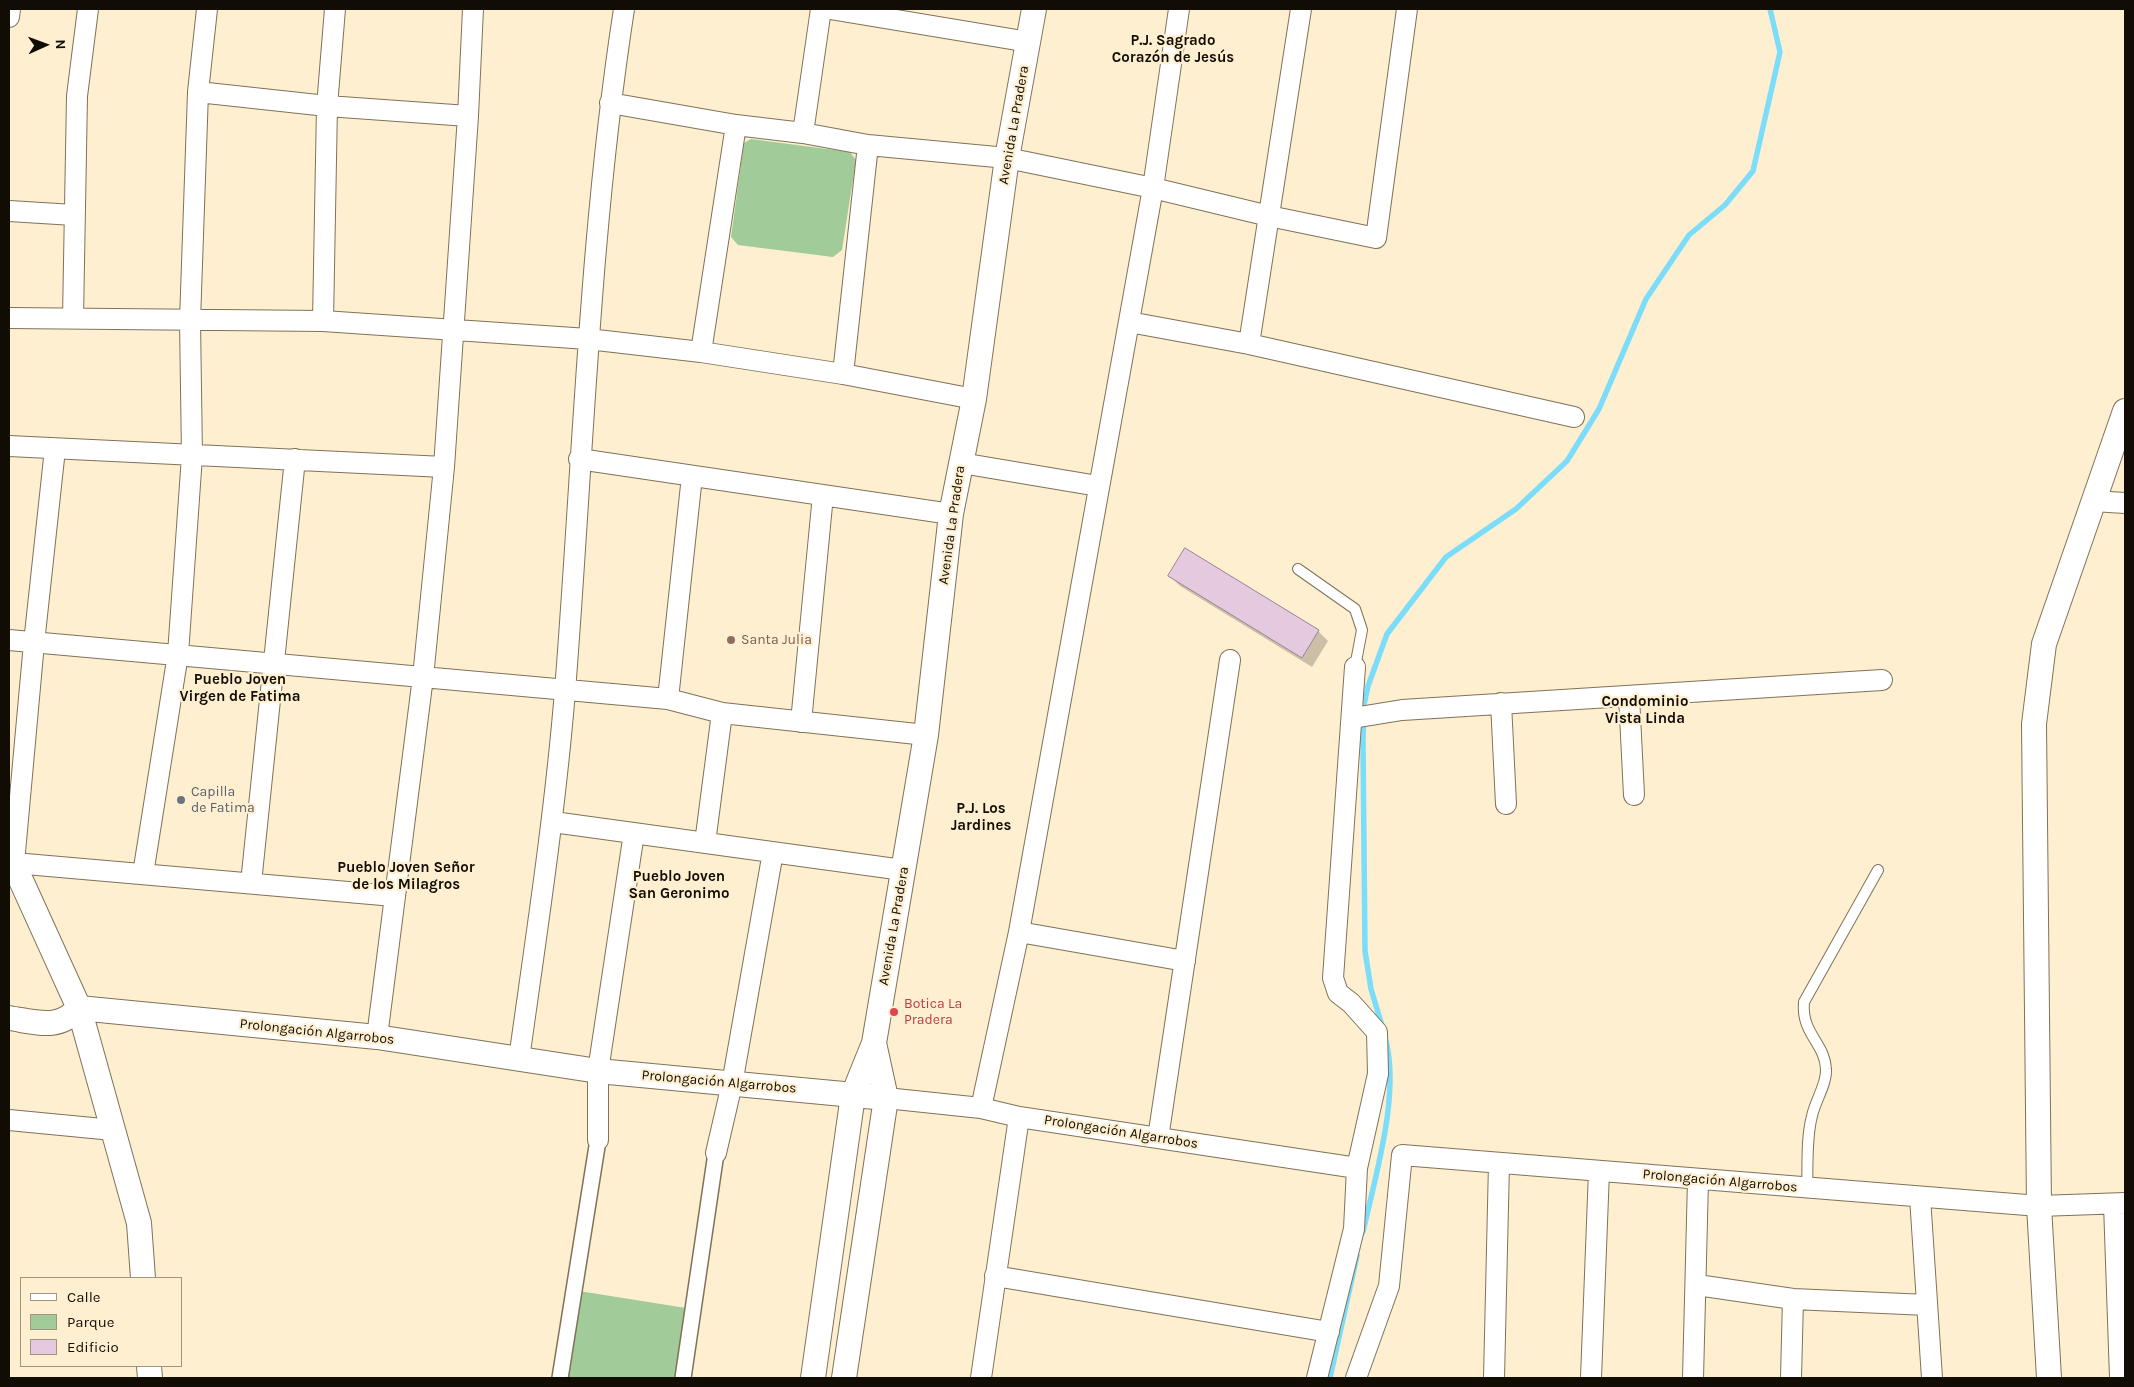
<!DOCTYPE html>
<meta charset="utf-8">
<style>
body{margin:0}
#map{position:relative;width:2134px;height:1387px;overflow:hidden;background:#feefd1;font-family:Karla,sans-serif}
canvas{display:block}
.frame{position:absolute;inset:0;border:10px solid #120d04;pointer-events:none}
.legend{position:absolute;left:20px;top:1277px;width:162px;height:90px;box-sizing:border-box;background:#feefd1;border:1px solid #a0957f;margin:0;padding:6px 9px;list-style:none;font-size:15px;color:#120d04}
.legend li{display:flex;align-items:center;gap:10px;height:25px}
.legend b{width:25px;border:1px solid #a0957f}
.north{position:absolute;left:20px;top:20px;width:50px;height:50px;-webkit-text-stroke:4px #feefd1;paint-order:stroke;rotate:88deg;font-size:14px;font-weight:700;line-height:20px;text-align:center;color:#120d04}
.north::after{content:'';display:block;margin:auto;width:18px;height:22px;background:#120d04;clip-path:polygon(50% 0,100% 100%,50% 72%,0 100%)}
</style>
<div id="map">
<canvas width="2134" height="1387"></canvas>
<div class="frame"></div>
<ul class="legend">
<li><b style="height:6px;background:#fff"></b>Calle</li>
<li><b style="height:14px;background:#a1cb99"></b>Parque</li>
<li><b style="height:14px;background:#e4c9df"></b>Edificio</li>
</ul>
<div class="north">N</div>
</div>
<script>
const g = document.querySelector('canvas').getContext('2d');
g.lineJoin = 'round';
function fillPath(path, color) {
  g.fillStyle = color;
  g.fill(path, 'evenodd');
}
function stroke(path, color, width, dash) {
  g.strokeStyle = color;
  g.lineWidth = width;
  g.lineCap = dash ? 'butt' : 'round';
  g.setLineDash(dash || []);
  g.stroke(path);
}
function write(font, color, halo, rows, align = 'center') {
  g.font = font + ' Karla,sans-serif';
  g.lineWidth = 4.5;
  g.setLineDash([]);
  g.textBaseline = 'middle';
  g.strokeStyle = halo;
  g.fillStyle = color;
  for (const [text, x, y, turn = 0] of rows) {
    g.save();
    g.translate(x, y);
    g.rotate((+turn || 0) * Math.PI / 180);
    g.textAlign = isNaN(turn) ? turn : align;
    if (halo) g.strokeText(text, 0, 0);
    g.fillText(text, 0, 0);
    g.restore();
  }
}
const green = new Path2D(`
 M751,139L850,152L856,160L842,250L833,257L738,245L731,237L744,143Z
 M579,1291L686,1308L675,1378H565Z`);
const shadow = new Path2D(`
 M1170,576L1318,631L1328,641L1312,667L1180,586Z`);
const stream = new Path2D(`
 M1383,1029L1371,989L1365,951L1363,741L1364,705L1368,686L1387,634L1446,557L1516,509L1567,461L1599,409L1646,299L1689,235L1725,205L1753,171L1780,52L1770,9
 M1363,1232C1375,1177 1401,1093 1385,1037
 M1330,1378L1357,1256`);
const building = new Path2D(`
 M1185,548L1319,630L1302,658L1168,576Z`);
const service = new Path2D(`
 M1298,569L1355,609L1362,630L1355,667
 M1807,1189C1808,1166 1806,1138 1812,1116C1815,1101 1827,1084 1826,1069C1825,1043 1801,1034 1804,1002L1878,870`);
const pedestrian = new Path2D(`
 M560,1378L598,1140
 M683,1378L716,1153`);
const minor = new Path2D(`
 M830,9L1029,42
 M9,17L10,9
 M198,92L327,106L468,116
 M610,103L736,125L803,133L868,145L1007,158L1153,188L1269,216L1376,238L1407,9
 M803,133L821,9
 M9,211L74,215
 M9,318L323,321L588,339L701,352L843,374L974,399
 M73,318L77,96L88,9
 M323,321L327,106L335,9
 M1129,322L1249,344L1574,417
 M1249,344L1301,9
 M701,352L736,125
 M843,374L868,145
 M9,446L444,467
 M55,449L34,643L14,863L394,896
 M579,459L951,514
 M961,463L1098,486
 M2093,501L2125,503
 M9,640L668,699L722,713L926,735
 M1629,696L1634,795
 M668,699L692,476
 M1501,703L1506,804
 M1353,718L1402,710L1882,680
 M801,722L823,495
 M553,822L903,870
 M705,843L722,713
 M143,874L178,654L192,456L190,321L198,92L207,9
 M251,883L295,459
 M1019,932L1185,961
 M377,1037L423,677L444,467L468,116L473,9
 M519,1059C536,937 555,814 565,691C583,463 589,235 624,9
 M886,1098L981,1108L1019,1117L1357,1168
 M981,1108L1019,932L1153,188L1179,9
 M9,1120L113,1130
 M1158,1138L1230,660
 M598,1140V1071L634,833
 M716,1153L732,1084L773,852
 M1920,1197L1932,1378
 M2114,1204L2120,1378
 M995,1276L1329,1332
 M1697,1285L1793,1299L1927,1305
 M981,1378L1019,1117
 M1317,1378L1354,1229L1357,1168L1378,1074L1377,1032L1351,1003L1338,993L1333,978L1355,667
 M1356,1378L1389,1286L1402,1155L2039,1206L2125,1203
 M1494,1378L1499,1163
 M1591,1378L1599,1171
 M1693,1378L1698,1180
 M1791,1378L1793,1299`);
const tertiary = new Path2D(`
 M9,854L79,1008L139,1223L143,1278
 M9,1018C36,1022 58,1031 79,1008L377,1037L598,1071L886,1098
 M149,1366L150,1378
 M813,1378L853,1095L874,1043L926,735L951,514L974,399L1007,158L1034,9
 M844,1378L886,1098L874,1043
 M2049,1378L2039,1206L2034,724L2044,644L2125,411`);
const markers = [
 [731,640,5,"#8d6e63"],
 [181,800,5,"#6b7280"],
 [894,1012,5,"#e0444e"]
];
const streetNames = [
 ["Avenida La Pradera",1014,125,-80],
 ["Avenida La Pradera",952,525,-82],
 ["Avenida La Pradera",894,926,-80],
 ["Prolongación Algarrobos",317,1032,6],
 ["Prolongación Algarrobos",719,1082,5],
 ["Prolongación Algarrobos",1121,1132,9],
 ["Prolongación Algarrobos",1720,1181,5]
];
const educationNames = [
 ["Santa Julia",741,640]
];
const worshipNames = [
 ["Capilla",191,792],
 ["de Fatima",191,808]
];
const healthNames = [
 ["Botica La",904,1004],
 ["Pradera",904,1020]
];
const neighbourhoodNames = [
 ["P.J. Sagrado",1173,41],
 ["Corazón de Jesús",1173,58],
 ["Pueblo Joven",240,680],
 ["Virgen de Fatima",240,697],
 ["Condominio",1645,702],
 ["Vista Linda",1645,719],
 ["P.J. Los",981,809],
 ["Jardines",981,826],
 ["Pueblo Joven Señor",406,868],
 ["de los Milagros",406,885],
 ["Pueblo Joven",679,877],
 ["San Geronimo",679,894]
];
fillPath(green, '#a1cb99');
fillPath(shadow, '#0003');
stroke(stream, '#7cddfb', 5.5);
fillPath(building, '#e4c9df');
stroke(building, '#9a8195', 1);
stroke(service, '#807258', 12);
stroke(pedestrian, '#807258', 18);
stroke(minor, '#807258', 22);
stroke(tertiary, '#807258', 26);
stroke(service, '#fff', 10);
stroke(pedestrian, '#fff', 15);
stroke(minor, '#fff', 20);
stroke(tertiary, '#fff', 24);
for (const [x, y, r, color] of markers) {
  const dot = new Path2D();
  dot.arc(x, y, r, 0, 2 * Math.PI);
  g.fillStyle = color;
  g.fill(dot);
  stroke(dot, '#feefd1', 2);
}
write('14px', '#120d04', '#feefd1', streetNames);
write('14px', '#785e54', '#feefd1', educationNames, 'left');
write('14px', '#5b616d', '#feefd1', worshipNames, 'left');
write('14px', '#be3a42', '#feefd1', healthNames, 'left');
write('bold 15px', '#120d04', '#feefd1', neighbourhoodNames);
</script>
